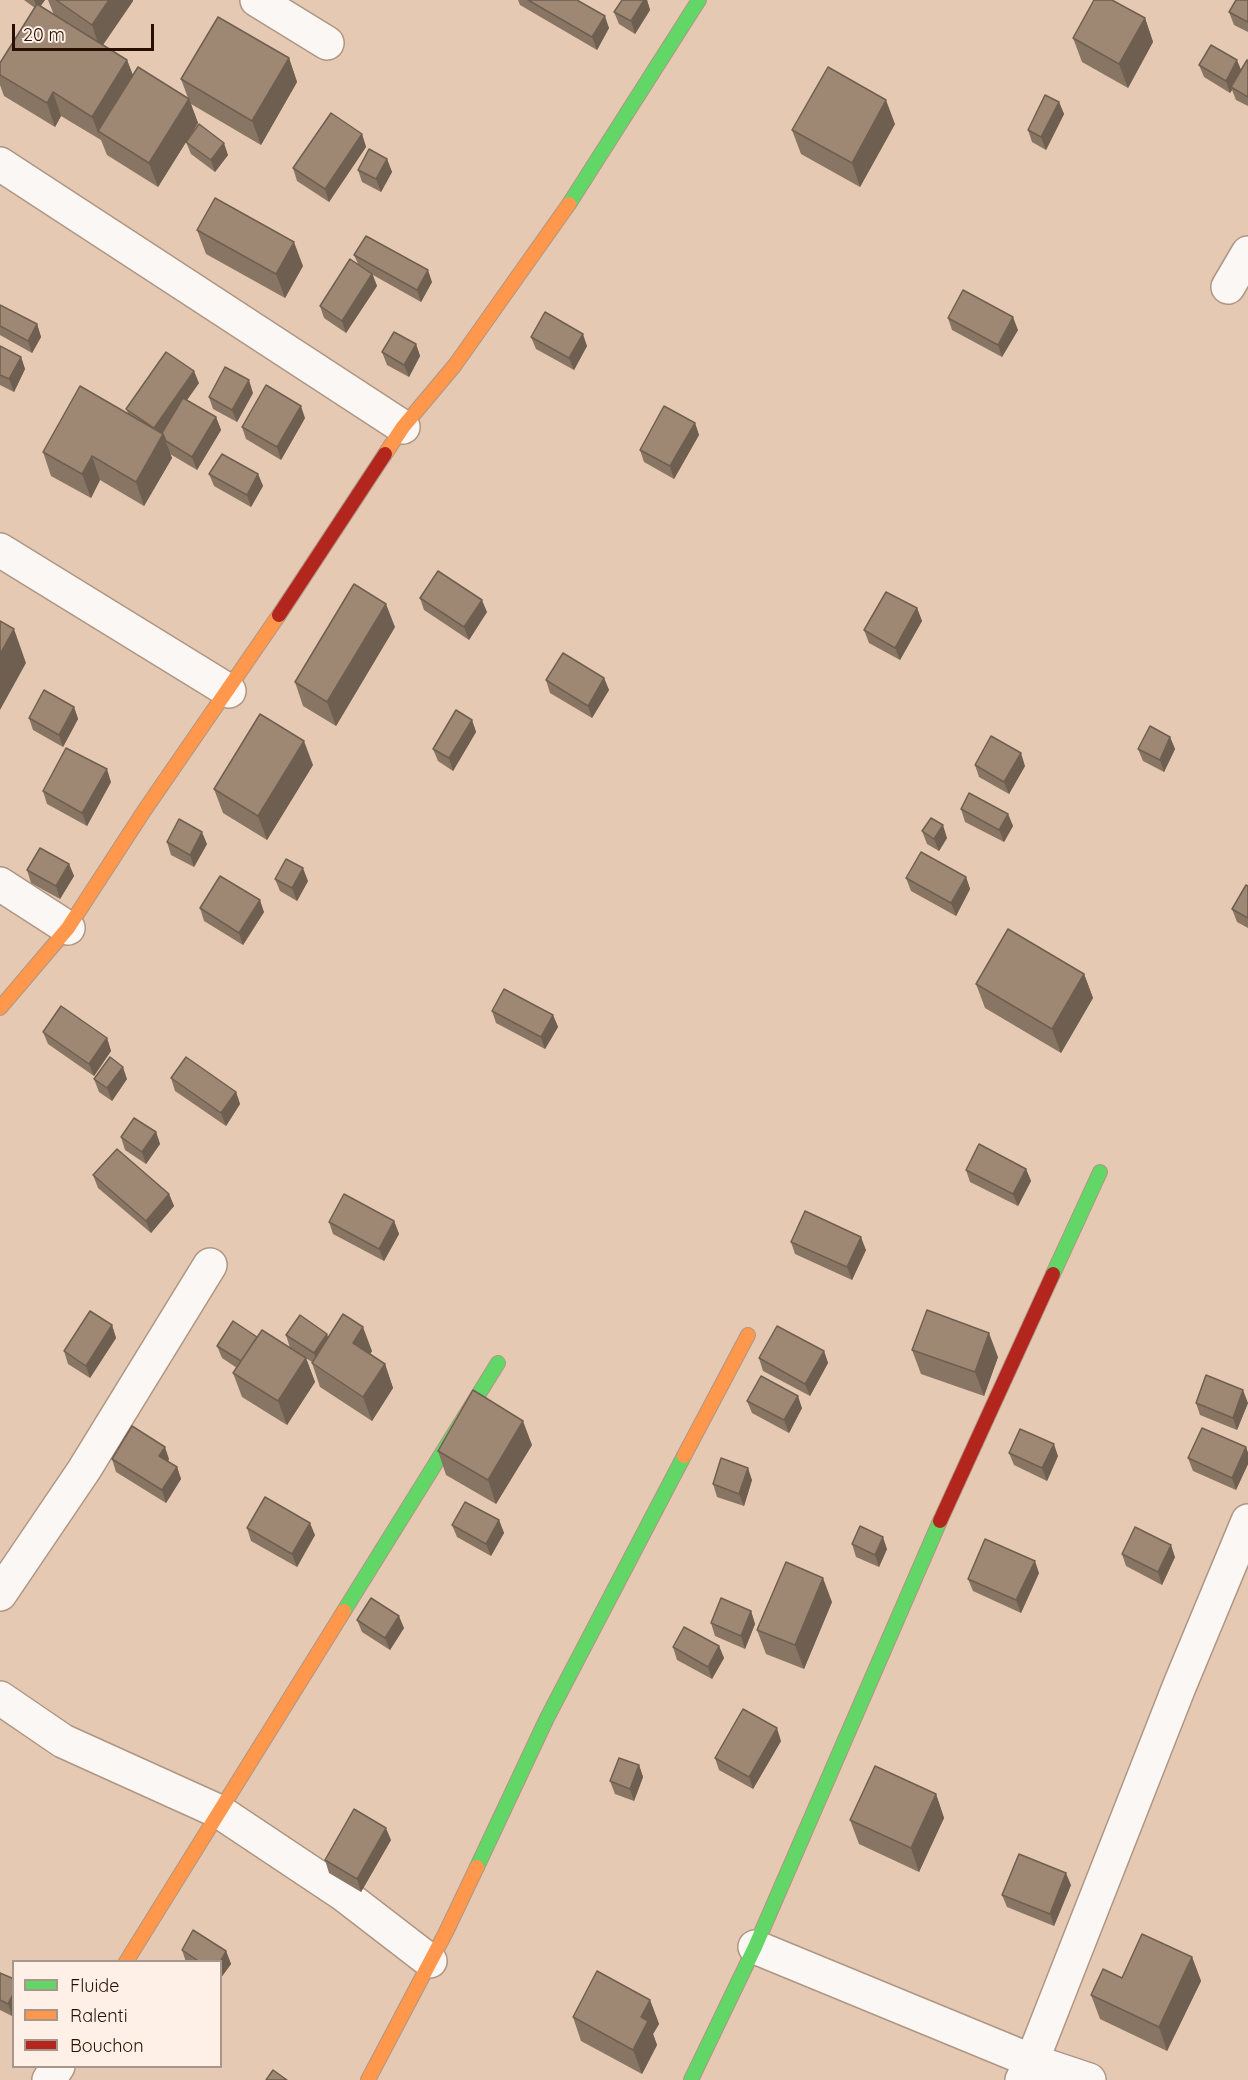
<!DOCTYPE html>
<style>
body{margin:0}
#map{position:relative;width:1248px;height:2080px;overflow:hidden;background:#e5c9b3;font-family:Quicksand,sans-serif}
canvas{display:block}
.legend{position:absolute;left:12px;top:1960px;width:210px;height:108px;box-sizing:border-box;background:#fef0e6;border:2px solid #a8968a;margin:0;padding:8px 10px;list-style:none;font-size:18px;color:#271000}
.legend li{display:flex;align-items:center;gap:12px;height:30px}
.legend b{width:30px;border:2px solid #a8968a}
.scale{position:absolute;left:12px;top:24px;width:142px;height:27px;box-sizing:border-box;border:3px solid #271000;border-top:0;padding-left:8px;font-size:18px;line-height:21px;white-space:nowrap;color:#271000;-webkit-text-stroke:4px #fef0e6;paint-order:stroke}
</style>
<div id="map">
<canvas width="1248" height="2080"></canvas>
<ul class="legend">
<li><b style="height:8px;background:#63d668"></b>Fluide</li>
<li><b style="height:8px;background:#ff974d"></b>Ralenti</li>
<li><b style="height:8px;background:#b3261e"></b>Bouchon</li>
</ul>
<div class="scale">20 m</div>
</div>
<script>
const g = document.querySelector('canvas').getContext('2d');
g.lineJoin = 'round';
function stroke(path, color, width, dash) {
  g.strokeStyle = color;
  g.lineWidth = width;
  g.lineCap = dash ? 'butt' : 'round';
  g.setLineDash(dash || []);
  g.stroke(path);
}
function fillPath(path, color) {
  g.fillStyle = color;
  g.fill(path, 'evenodd');
}
const street = new Path2D(`
 M257,0L327,43
 M0,164L403,427
 M1228,287L1248,253
 M0,550L229,691
 M0,884L68,928
 M0,1594L84,1470L210,1265
 M0,1698L63,1741L220,1812L343,1894L430,1961
 M755,1947L1032,2061L1089,2080
 M49,2080L58,2066
 M1022,2080L1032,2061L1179,1687L1248,1521`);
const fast = new Path2D(`
 M569,204L699,0
 M1053,1274L1100,1172
 M344,1611L498,1363
 M477,1867L547,1718L684,1456
 M691,2080L755,1947L940,1521`);
const slow = new Path2D(`
 M385,454L403,427L455,365L569,204
 M0,1008L68,928L144,811L279,615
 M684,1456L748,1335
 M126,1962L344,1611
 M368,2080L446,1932L477,1867`);
const jam = new Path2D(`
 M279,615L385,454
 M940,1521L1053,1274`);
const wall = new Path2D(`
 M24,0H45L40,6L54,15L48,0H133V1L103,45L127,60L133,75L188,98L181,79L289,58L297,82L261,145L191,104L198,123L187,141L228,155L215,172L191,154L186,142L158,187L107,155L101,140L61,116L55,127L4,96L0,85V63L35,8Z
 M518,0H577L609,28L597,50L520,5Z
 M622,0H647L650,10L635,34L619,24L614,12Z
 M1248,0V32L1234,25L1229,12Z
 M1145,18L1153,42L1128,88L1082,62L1073,38Z
 M1248,60V106L1236,100L1232,90L1230,93L1204,77L1199,65L1241,70Z
 M1059,102L1064,114L1046,150L1032,142L1028,130Z
 M895,124L860,187L801,154L792,130Z
 M362,134L366,147L329,202L297,181L293,168Z
 M387,159L392,172L381,192L362,182L358,170Z
 M197,230L303,266L285,298L206,254Z
 M354,255L432,282L421,302L373,275L377,286L346,333L324,318L320,306L358,264Z
 M0,305L37,324L41,337L32,353L0,335Z
 M948,318L1018,330L1002,357L952,330Z
 M531,337L587,346L574,370L536,349Z
 M416,344L420,356L409,377L387,365L382,352Z
 M0,346L21,357L25,369L14,392L0,385Z
 M199,383L187,400L216,417L221,430L197,470L170,454L172,458L144,506L100,480L91,498L51,476L43,452L128,413L126,409Z
 M253,393L237,422L213,409L209,397Z
 M305,418L281,460L246,439L242,427Z
 M695,423L699,435L674,479L644,462L640,450Z
 M209,474H258L263,486L251,507L214,486Z
 M420,598L487,612L469,640L424,610Z
 M917,608L922,621L900,660L869,643L864,630Z
 M395,627L336,726L303,706L295,682Z
 M604,678L609,690L592,718L550,693L546,680Z
 M74,707L78,719L63,747L33,730L29,718Z
 M472,720L476,732L453,771L438,761L433,749Z
 M1170,737L1175,749L1164,772L1143,761L1138,749Z
 M313,765L267,840L223,813L214,789Z
 M975,765L1025,766L1009,794L979,777Z
 M111,782L87,826L47,804L43,791Z
 M961,809L1008,814L1013,826L1004,842L965,822Z
 M922,831L947,838L939,851L927,844Z
 M167,842L207,844L194,867L171,855Z
 M69,864L74,876L60,899L31,883L27,870Z
 M966,877L970,889L956,916L911,891L906,878Z
 M275,879L308,881L297,901L280,891Z
 M1248,886V928L1237,922L1232,909Z
 M200,908L264,912L243,945L204,921Z
 M1084,974L1093,998L1061,1053L985,1008L976,984Z
 M492,1011L553,1015L558,1027L545,1049L496,1023Z
 M43,1032L107,1038L111,1051L94,1076L48,1044Z
 M171,1078L236,1092L240,1104L226,1126L175,1091Z
 M94,1079H127L112,1101L99,1092Z
 M156,1132L160,1144L146,1164L125,1150L121,1137Z
 M1026,1169L1031,1181L1018,1206L970,1182L966,1170Z
 M93,1175L169,1194L174,1206L151,1233L98,1188Z
 M394,1221L399,1234L384,1261L333,1234L329,1222Z
 M791,1242L866,1250L852,1280L795,1254Z
 M112,1325L116,1338L90,1378L68,1364L64,1351Z
 M286,1335L328,1337L372,1351L370,1354L385,1364L393,1388L372,1421L320,1387L312,1363V1362L290,1348Z
 M257,1337L306,1358L315,1382L287,1425L242,1397L233,1373L237,1368L222,1358L217,1346Z
 M912,1350L998,1357L984,1396L921,1374Z
 M824,1351L828,1363L810,1396L763,1371L759,1358Z
 M747,1401L802,1408L789,1433L752,1413Z
 M1196,1403H1248L1237,1430L1200,1415Z
 M532,1445L496,1504L446,1475L438,1451Z
 M1246,1447L1248,1453V1464L1236,1490L1193,1471L1188,1458Z
 M1009,1453L1058,1456L1047,1481L1014,1465Z
 M112,1459H169L168,1462L177,1467L181,1479L166,1503L116,1472Z
 M752,1480L744,1506L717,1497L713,1484Z
 M499,1520L504,1533L491,1556L457,1537L452,1525Z
 M247,1528L315,1535L297,1567L251,1541Z
 M852,1544L887,1549L879,1567L856,1557Z
 M1122,1554L1175,1557L1162,1585L1126,1566Z
 M1039,1573L1021,1613L973,1591L968,1579Z
 M832,1602L804,1669L766,1654L757,1630Z
 M751,1611L755,1624L745,1649L715,1636L711,1623Z
 M357,1620L404,1628L390,1650L362,1632Z
 M719,1646L724,1658L712,1679L677,1660L673,1647Z
 M781,1741L753,1789L719,1770L715,1758Z
 M639,1765L643,1777L634,1801L615,1794L610,1781Z
 M936,1794L944,1818L919,1872L859,1844L850,1820Z
 M391,1840L361,1892L329,1873L325,1860Z
 M1071,1885L1054,1926L1007,1907L1002,1895Z
 M182,1950L226,1951L231,1964L220,1979V1962H186Z
 M1192,1957L1201,1981L1167,2051L1100,2019L1091,1995L1122,1978Z
 M0,1973L14,1979V2013L12,2016L0,2010Z
 M650,2000L659,2024L653,2034L657,2045L642,2074L581,2041L573,2017Z`);
const shadedWall = new Path2D(`
 M34,0H45L38,10Z
 M109,0H133V1L100,49L92,25Z
 M644,0H647L650,10L635,34L631,21Z
 M605,16L609,28L597,50L592,37Z
 M1145,18L1153,42L1128,88L1119,64Z
 M289,58L297,82L261,145L252,121Z
 M127,60L136,84L98,131L101,140L92,117Z
 M1237,60L1242,72L1231,87L1232,90L1230,93L1226,81Z
 M53,92L61,116L55,127L47,103Z
 M189,99L198,123L158,187L149,163Z
 M886,100L895,124L860,187L852,163Z
 M1059,102L1064,114L1046,150L1041,137Z
 M362,134L366,147L329,202L325,189Z
 M224,143L228,155L215,172L211,160Z
 M387,159L392,172L381,192L376,179Z
 M294,242L303,266L285,298L276,274Z
 M428,270L432,282L421,302L417,290Z
 M372,274L377,286L346,333L342,321Z
 M1013,317L1018,330L1002,357L998,345Z
 M37,324L41,337L32,353L28,341Z
 M583,334L587,346L574,370L569,358Z
 M416,344L420,356L409,377L404,365Z
 M21,357L25,369L14,392L9,379Z
 M194,371L199,383L163,434L172,458L144,506L136,482L154,428Z
 M249,380L253,393L237,422L232,410Z
 M301,406L305,418L281,460L277,447Z
 M216,417L221,430L197,470L192,457Z
 M695,423L699,435L674,479L670,466Z
 M92,456L100,480L91,498L82,474Z
 M258,474L263,486L251,507L247,495Z
 M482,600L487,612L469,640L464,627Z
 M386,604L395,627L336,726L327,702Z
 M917,608L922,621L900,660L895,648Z
 M14,629L26,663L0,710V654Z
 M604,678L609,690L592,718L588,706Z
 M74,707L78,719L63,747L59,735Z
 M472,720L476,732L453,771L449,758Z
 M1170,737L1175,749L1164,772L1160,760Z
 M304,741L313,765L267,840L258,816Z
 M1021,753L1025,766L1009,794L1004,782Z
 M107,769L111,782L87,826L82,813Z
 M1008,814L1013,826L1004,842L999,830Z
 M943,825L947,838L939,851L934,839Z
 M202,832L207,844L194,867L190,855Z
 M69,864L74,876L60,899L56,886Z
 M303,868L308,881L297,901L292,888Z
 M966,877L970,889L956,916L951,903Z
 M260,900L264,912L243,945L239,933Z
 M1084,974L1093,998L1061,1053L1052,1029Z
 M553,1015L558,1027L545,1049L541,1037Z
 M107,1038L111,1051L94,1076L89,1064Z
 M123,1067L127,1079L112,1101L107,1088Z
 M236,1092L240,1104L226,1126L221,1113Z
 M156,1132L160,1144L146,1164L142,1152Z
 M1026,1169L1031,1181L1018,1206L1013,1194Z
 M169,1194L174,1206L151,1233L146,1221Z
 M394,1221L399,1234L384,1261L379,1249Z
 M861,1237L866,1250L852,1280L847,1267Z
 M112,1325L116,1338L90,1378L86,1366Z
 M363,1327L372,1351L362,1367L353,1343Z
 M989,1333L998,1357L984,1396L975,1372Z
 M327,1334L331,1346L318,1366L314,1353Z
 M824,1351L828,1363L810,1396L805,1384Z
 M306,1358L315,1382L287,1425L278,1401Z
 M385,1364L393,1388L372,1421L363,1397Z
 M1243,1390L1248,1403L1237,1430L1233,1418Z
 M798,1396L802,1408L789,1433L784,1420Z
 M523,1421L532,1445L496,1504L488,1480Z
 M1054,1444L1058,1456L1047,1481L1042,1468Z
 M165,1447L169,1459L163,1469L159,1456Z
 M1246,1447L1248,1453V1464L1236,1490L1232,1478Z
 M177,1467L181,1479L166,1503L162,1490Z
 M748,1468L752,1480L744,1506L739,1494Z
 M499,1520L504,1533L491,1556L486,1544Z
 M310,1523L315,1535L297,1567L292,1554Z
 M883,1537L887,1549L879,1567L875,1555Z
 M1171,1545L1175,1557L1162,1585L1158,1572Z
 M1035,1561L1039,1573L1021,1613L1016,1600Z
 M823,1578L832,1602L804,1669L795,1645Z
 M751,1611L755,1624L745,1649L741,1636Z
 M399,1616L404,1628L390,1650L385,1638Z
 M719,1646L724,1658L712,1679L708,1667Z
 M777,1728L781,1741L753,1789L749,1777Z
 M639,1765L643,1777L634,1801L630,1789Z
 M936,1794L944,1818L919,1872L911,1848Z
 M386,1828L391,1840L361,1892L357,1879Z
 M1066,1873L1071,1885L1054,1926L1050,1914Z
 M226,1951L231,1964L220,1979V1962Z
 M1192,1957L1201,1981L1167,2051L1159,2027Z
 M14,1992V2013L12,2016L8,2004Z
 M650,2000L659,2024L653,2034L657,2045L642,2074L633,2050L641,2017Z`);
const building = new Path2D(`
 M56,0H109L92,25Z
 M528,0H577L605,16L592,37Z
 M622,0H644L631,21L614,12Z
 M1094,0H1112L1145,18L1119,64L1073,38Z
 M1236,0H1248V22L1229,12Z
 M37,4L127,60L92,117L53,92L47,103L0,75V63Z
 M218,17L289,58L252,121L181,79Z
 M1211,45L1237,60L1226,81L1199,65Z
 M1247,60H1248V97L1231,87Z
 M138,67L189,99L149,163L98,131Z
 M828,67L886,100L852,163L792,130Z
 M1045,95L1059,102L1041,137L1028,130Z
 M331,113L362,134L325,189L293,168Z
 M199,124L224,143L211,160L186,142Z
 M369,149L387,159L376,179L358,170Z
 M215,198L294,242L276,274L197,230Z
 M366,236L428,270L417,290L354,255Z
 M350,259L372,274L342,321L320,306Z
 M963,290L1013,317L998,345L948,318Z
 M0,305L37,324L28,341L0,326Z
 M545,312L583,334L569,358L531,337Z
 M394,332L416,344L404,365L382,352Z
 M0,346L21,357L9,379L0,375Z
 M166,352L194,371L154,428L126,409Z
 M225,367L249,380L232,410L209,397Z
 M266,385L301,406L277,447L242,427Z
 M80,386L163,434L136,482L92,456L82,474L43,452Z
 M183,398L216,417L192,457L166,441L163,434L162,433Z
 M664,406L695,423L670,466L640,450Z
 M222,454L258,474L247,495L209,474Z
 M438,571L482,600L464,627L420,598Z
 M354,584L386,604L327,702L295,682Z
 M886,592L917,608L895,648L864,630Z
 M0,621L14,629L0,654Z
 M563,653L604,678L588,706L546,680Z
 M44,690L74,707L59,735L29,718Z
 M456,710L472,720L449,758L433,749Z
 M260,714L304,741L258,816L214,789Z
 M1150,726L1170,737L1160,760L1138,749Z
 M991,736L1021,753L1004,782L975,765Z
 M66,748L107,769L82,813L43,791Z
 M969,793L1008,814L999,830L961,809Z
 M931,818L943,825L934,839L922,831Z
 M179,819L202,832L190,855L167,842Z
 M40,848L69,864L56,886L27,870Z
 M921,852L966,877L951,903L906,878Z
 M286,859L303,868L292,888L275,879Z
 M220,876L260,900L239,933L200,908Z
 M1246,885L1248,886V918L1232,909Z
 M1008,929L1084,974L1052,1029L976,984Z
 M504,989L553,1015L541,1037L492,1011Z
 M61,1006L107,1038L89,1064L43,1032Z
 M110,1057L123,1067L107,1088L94,1079Z
 M186,1057L236,1092L221,1113L171,1078Z
 M134,1118L156,1132L142,1152L121,1137Z
 M979,1144L1026,1169L1013,1194L966,1170Z
 M117,1149L169,1194L146,1221L93,1175Z
 M344,1194L394,1221L379,1249L329,1222Z
 M805,1211L861,1237L847,1267L791,1242Z
 M927,1310L989,1333L975,1372L912,1350Z
 M90,1311L112,1325L86,1366L64,1351Z
 M343,1314L363,1327L353,1343L385,1364L363,1397L312,1363Z
 M300,1315L327,1334L314,1353L286,1335Z
 M233,1321L257,1337L241,1361L217,1346Z
 M777,1326L824,1351L805,1384L759,1358Z
 M262,1330L306,1358L278,1401L233,1373Z
 M1206,1375L1243,1390L1233,1418L1196,1403Z
 M761,1376L798,1396L784,1420L747,1401Z
 M473,1390L523,1421L488,1480L438,1451Z
 M132,1426L165,1447L159,1456L177,1467L162,1490L112,1459Z
 M1202,1428L1246,1447L1232,1478L1188,1458Z
 M1020,1429L1054,1444L1042,1468L1009,1453Z
 M721,1458L748,1468L739,1494L713,1484Z
 M265,1497L310,1523L292,1554L247,1528Z
 M465,1502L499,1520L486,1544L452,1525Z
 M860,1526L883,1537L875,1555L852,1544Z
 M1135,1527L1171,1545L1158,1572L1122,1554Z
 M985,1539L1035,1561L1016,1600L968,1579Z
 M786,1562L823,1578L795,1645L757,1630Z
 M371,1598L399,1616L385,1638L357,1620Z
 M721,1598L751,1611L741,1636L711,1623Z
 M684,1627L719,1646L708,1667L673,1647Z
 M743,1709L777,1728L749,1777L715,1758Z
 M619,1758L639,1765L630,1789L610,1781Z
 M875,1766L936,1794L911,1848L850,1820Z
 M354,1809L386,1828L357,1879L325,1860Z
 M1019,1854L1066,1873L1050,1914L1002,1895Z
 M193,1930L226,1951L220,1962H200L182,1950Z
 M1142,1934L1192,1957L1159,2027L1091,1995L1103,1969L1122,1978Z
 M597,1971L650,2000L641,2017L648,2021L633,2050L573,2017Z
 M0,1973L14,1979V1992L8,2004L0,2000Z
 M273,2070L287,2080H266Z`);
stroke(street, '#af9683', 36);
stroke(fast, '#af9683', 16);
stroke(slow, '#af9683', 16);
stroke(jam, '#af9683', 16);
stroke(street, '#fbf7f4', 33);
stroke(fast, '#63d668', 14);
stroke(slow, '#ff974d', 14);
stroke(jam, '#b3261e', 14);
fillPath(wall, '#897563');
fillPath(shadedWall, '#6f5f50');
fillPath(building, '#9f8873');
stroke(building, '#6f5f50', 1.5);
</script>
